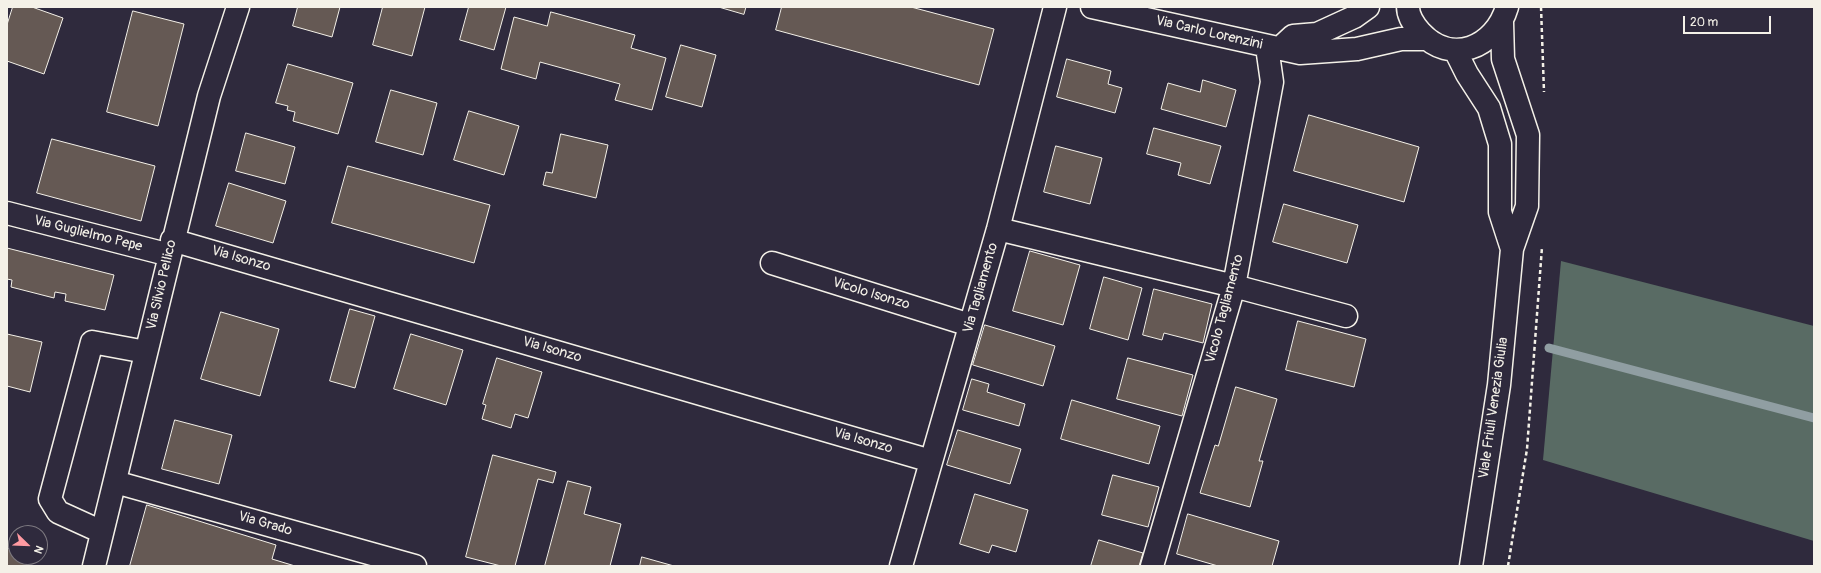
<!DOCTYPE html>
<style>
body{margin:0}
#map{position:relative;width:1821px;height:573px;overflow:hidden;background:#2f2a3d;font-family:Pangolin,sans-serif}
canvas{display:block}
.frame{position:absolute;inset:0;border:8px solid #f4f1e8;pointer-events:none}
.north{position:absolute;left:8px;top:525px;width:40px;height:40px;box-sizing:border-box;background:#2f2a3d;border:1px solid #7e7a81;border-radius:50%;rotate:113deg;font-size:11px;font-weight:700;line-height:16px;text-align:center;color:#f4f1e8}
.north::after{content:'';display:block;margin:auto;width:14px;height:18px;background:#ff9aa2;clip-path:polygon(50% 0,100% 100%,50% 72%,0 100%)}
.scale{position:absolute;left:1683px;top:16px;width:88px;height:18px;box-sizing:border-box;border:2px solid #f4f1e8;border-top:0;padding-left:5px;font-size:12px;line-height:14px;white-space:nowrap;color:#f4f1e8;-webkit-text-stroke:3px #2f2a3d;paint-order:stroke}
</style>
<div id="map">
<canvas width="1821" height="573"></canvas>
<div class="frame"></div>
<div class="north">N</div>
<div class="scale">20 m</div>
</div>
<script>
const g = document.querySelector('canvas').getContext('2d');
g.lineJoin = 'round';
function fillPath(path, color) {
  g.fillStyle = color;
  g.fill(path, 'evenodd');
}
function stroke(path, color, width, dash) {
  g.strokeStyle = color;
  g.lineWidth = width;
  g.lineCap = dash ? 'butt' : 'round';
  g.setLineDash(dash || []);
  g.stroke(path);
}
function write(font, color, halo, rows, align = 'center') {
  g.font = font + ' Pangolin,sans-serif';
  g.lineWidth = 3;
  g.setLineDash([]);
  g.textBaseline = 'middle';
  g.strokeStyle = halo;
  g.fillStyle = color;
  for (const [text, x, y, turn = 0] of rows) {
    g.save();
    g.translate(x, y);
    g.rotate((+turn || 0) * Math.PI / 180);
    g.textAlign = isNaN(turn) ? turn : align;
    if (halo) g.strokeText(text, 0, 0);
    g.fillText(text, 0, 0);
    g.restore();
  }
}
const green = new Path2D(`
 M1561,261L1814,326V541L1543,460Z`);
const stream = new Path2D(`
 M1549,348L1814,418`);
const building = new Path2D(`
 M13,7H32L63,18L44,74L7,61V25Z
 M298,7H340L332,37L293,26Z
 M383,7H425L412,56L373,45Z
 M469,7H506L494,50L460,40Z
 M719,7H746L744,14Z
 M782,7H911L994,29L979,85L776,30Z
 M133,11L184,24L158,126L107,112Z
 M551,12L635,35L631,48L666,58L652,110L615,100L620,84L540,62L536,79L501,69L514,17L547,26Z
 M681,45L716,55L702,107L666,97Z
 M1067,59L1111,71L1108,84L1122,88L1115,113L1057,97Z
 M288,64L353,83L338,134L293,121L295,112L287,110L288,106L276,103Z
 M1203,80L1236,90L1226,127L1161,109L1168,83L1200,92Z
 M391,90L437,103L423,155L376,142Z
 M469,111L519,126L504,175L454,160Z
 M1309,115L1419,147L1404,202L1294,171Z
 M1154,128L1221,146L1210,184L1178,175L1181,163L1147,154Z
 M246,133L295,147L285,184L236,171Z
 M561,134L608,145L596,198L543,185L546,172L552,173Z
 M52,139L155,166L141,221L37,193Z
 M1056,146L1102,158L1090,204L1044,192Z
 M348,166L490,205L474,263L332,223Z
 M229,183L286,201L273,243L216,226Z
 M1284,204L1358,225L1347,263L1273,242Z
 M7,248L114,275L105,310L65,301L66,294L55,292L54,298L11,287L12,280L7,279Z
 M1030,251L1080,265L1063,325L1013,311Z
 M1104,277L1142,288L1128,340L1090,329Z
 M1154,289L1212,304L1203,343L1164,333L1162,340L1143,335Z
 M350,309L375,316L355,388L330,381Z
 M221,312L279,329L260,396L201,379Z
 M1298,321L1366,339L1354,387L1286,370Z
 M985,325L1055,346L1043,386L973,365Z
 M7,334L42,342L30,392L7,386Z
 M411,334L463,350L446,405L394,389Z
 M497,358L542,372L528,418L515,414L511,428L482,419L486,405L483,404Z
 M1128,358L1193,375L1182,416L1117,399Z
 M972,379L989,384L987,392L1025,404L1019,426L963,410Z
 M1236,387L1277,399L1259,461H1263L1250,507L1200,493L1215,445L1218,446Z
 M1072,400L1160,426L1149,464L1061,439Z
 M175,420L232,435L219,484L162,469Z
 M958,430L1021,449L1010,484L947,465Z
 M493,455L556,472L553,483L538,479L515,566H501L466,557Z
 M1113,475L1159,487L1148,527L1102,515Z
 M568,481L591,487L584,514L621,524L610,566H545Z
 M975,494L1028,510L1016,552L992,545L989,553L960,544Z
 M147,505L276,545L272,559L295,566H130Z
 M1188,514L1279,541L1272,566H1218L1177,554Z
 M1099,540L1143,553L1139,566H1091Z
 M7,548L16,550V557H28L26,566H7Z
 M642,557L674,566H640Z`);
const path = new Path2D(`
 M1541,7L1544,92
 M1508,566L1527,449L1542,247`);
const minor = new Path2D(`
 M1092,7L1300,53L1357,49L1401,39H1426
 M1408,7C1408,16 1414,25 1420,32C1451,66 1495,48 1507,7
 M1280,48L1293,36L1317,34L1354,17L1368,7
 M1455,50L1467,74L1489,108L1500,144V212L1512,249
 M7,213L170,255
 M998,229L1234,286L1346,316
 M172,240L931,461
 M772,263L970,325
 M115,482L415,566
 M102,532L58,512L50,499L92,342L146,352
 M94,566L209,96L238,7
 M901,566L998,229L1055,7
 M1152,566L1234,286L1272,82L1267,47
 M1471,566L1499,385L1512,249L1527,206L1528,135L1503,59L1502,22`);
const streetNames = [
 ["Via Carlo Lorenzini",1209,33,13],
 ["Via Guglielmo Pepe",88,234,14],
 ["Via Isonzo",241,259,16],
 ["Via Silvio Pellico",162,285,-77],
 ["Via Tagliamento",981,288,-74],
 ["Vicolo Isonzo",871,294,17],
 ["Vicolo Tagliamento",1225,309,-75],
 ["Via Isonzo",552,350,16],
 ["Viale Friuli Venezia Giulia",1494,408,-82],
 ["Via Isonzo",863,441,16],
 ["Via Grado",265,524,16]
];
fillPath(green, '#596b64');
stroke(stream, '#909ea2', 9);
fillPath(building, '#655954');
stroke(building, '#f4f1e8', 1);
stroke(minor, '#f4f1e8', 25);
stroke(path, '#f4f1e8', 2.5, [4, 3]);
stroke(minor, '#2f2a3d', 22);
write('14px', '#f4f1e8', '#2f2a3d', streetNames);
</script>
